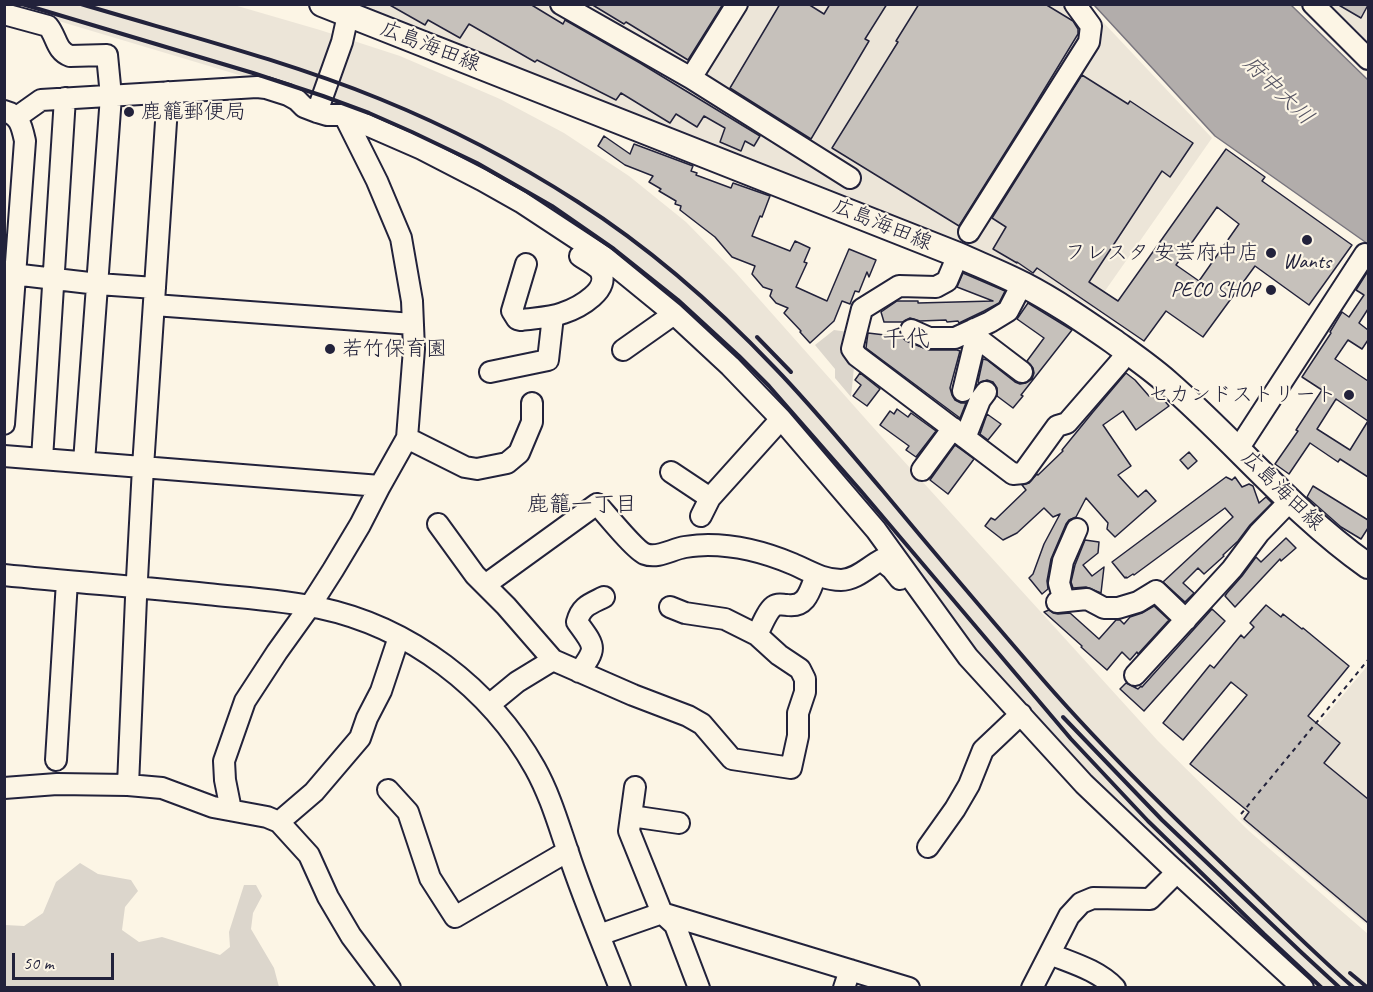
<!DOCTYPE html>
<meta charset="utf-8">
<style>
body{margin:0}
#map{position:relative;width:1373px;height:992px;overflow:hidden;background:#fcf5e5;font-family:Caveat,sans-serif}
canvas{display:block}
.frame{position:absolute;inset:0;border:6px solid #22223b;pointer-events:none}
.scale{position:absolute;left:12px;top:953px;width:102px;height:27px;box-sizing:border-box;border:3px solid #22223b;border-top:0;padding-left:8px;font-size:18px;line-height:21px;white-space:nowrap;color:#22223b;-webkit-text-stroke:4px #fcf5e5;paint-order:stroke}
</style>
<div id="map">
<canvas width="1373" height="992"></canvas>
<div class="frame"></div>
<div class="scale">50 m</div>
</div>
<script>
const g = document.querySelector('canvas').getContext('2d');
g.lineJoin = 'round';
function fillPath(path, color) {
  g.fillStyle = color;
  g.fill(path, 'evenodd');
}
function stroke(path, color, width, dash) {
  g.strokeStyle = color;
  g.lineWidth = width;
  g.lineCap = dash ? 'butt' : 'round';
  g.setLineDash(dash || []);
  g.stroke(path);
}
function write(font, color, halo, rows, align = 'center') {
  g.font = font + ' Caveat,"Klee One",sans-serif';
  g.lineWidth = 4.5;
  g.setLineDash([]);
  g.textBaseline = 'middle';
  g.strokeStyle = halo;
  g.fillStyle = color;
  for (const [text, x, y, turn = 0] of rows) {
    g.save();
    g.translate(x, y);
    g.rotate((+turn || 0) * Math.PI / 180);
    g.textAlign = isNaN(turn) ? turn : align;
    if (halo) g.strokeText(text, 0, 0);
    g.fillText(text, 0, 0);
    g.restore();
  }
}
const built = new Path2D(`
 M5,5H234L320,30L400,56L500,99L564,133L629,176L686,222L736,273L871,425L1158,741L1249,831L1368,934V987H1310L1100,795L665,296L364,118L296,92Z
 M357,5H1087L1212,138L1093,308L1046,281L991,254Z
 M1298,5H1368V73Z
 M1368,665V926L1240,819Z`);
const green = new Path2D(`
 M834,330L849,332L846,356L854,367L851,397L835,378V369L815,345Z
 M80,863L98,874L131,880L138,891L125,907L122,930L139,942L162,937L220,955L230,947L229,932L244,885H256L262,896L253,913L251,929L274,968L279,987H5V925L24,926L43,913L56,882Z`);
const water = new Path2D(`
 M1094,5H1291L1368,80V244L1215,136Z`);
const building = new Path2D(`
 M388,4H530L563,24L565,20L640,63L760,136L754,146L745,141L741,151L720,142L725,128L704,116L697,127L676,114L670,123L621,93L616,100L537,60L535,62L469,24L460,38L428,20L425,25Z
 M591,4H723L688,60L626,22L624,24Z
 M780,4H808L824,14L830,4H887L865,39L869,41L811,139L730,88Z
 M919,4H1045L1073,21L1078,29V34L1028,116L959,226L832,148L898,42L896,41Z
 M1337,4H1368V5L1361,18Z
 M1082,75L1128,104L1130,101L1193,143L1170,177L1162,171L1089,282L1118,301L1226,149L1265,177L1262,181L1352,245L1309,305L1255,266L1203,337L1166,311L1144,341L1037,268L1033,273L1017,262V263L993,249L1006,227L992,218ZM1217,207L1239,224L1199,281L1176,265Z
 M604,136L630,154L634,144L693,166L691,171L697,173L696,175L731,188L733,183L770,196L762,217L760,216L752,236L790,251L795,241L810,248L804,262L807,263L796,287L827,301L849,249L876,260L869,277L867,272L859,292L855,291L850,304L842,301L834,321L810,343L800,332L801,331L784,313L788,308L776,303L770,296L772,290L763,287L752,274L755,266L732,257L715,237L680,210L681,206L675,204L676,201L659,191L661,189L649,182L653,176L625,165L598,146Z
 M1368,271V309L1359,323L1368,330V340L1362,349L1348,340L1335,359L1368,381V477L1340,459L1338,462L1310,443L1289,474L1275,464L1298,431L1296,430L1322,390L1302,377L1331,333L1330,332L1342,312L1349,317L1364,295L1356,290ZM1336,399L1368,421L1350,450L1317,429Z
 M963,273L1005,291L999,303L984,311L959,323L958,321L947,322L946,320L920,321L910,318L903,322H884L881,312L897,301H918V303L993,301L957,287Z
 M1028,303L1072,330L1021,395L1023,396L1013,408L997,396V388L993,382L987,380L979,383L978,382L983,359L987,360L1015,382L1020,384L1026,383L1032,379L1034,373L1033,368L1027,361L1044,338L1017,319Z
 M868,333L902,337L906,341L929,350H957L960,351L950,388L952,395L955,400L961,403H966L960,418L866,348Z
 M860,373L880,389L867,406L853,396L861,385L855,380Z
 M1126,373L1135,380L1149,396L1156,391L1169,406L1136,430L1123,411L1103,425L1131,466L1118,475L1138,497L1146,490L1156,501L1115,537L1107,529L1108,523L1086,498L1076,517L1069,520L1066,524L1051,559L1047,581L1048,589L1042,594L1029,578L1033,574L1044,544L1060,514L1053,517L1044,508L1017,533L1003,540L985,526L991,518L995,520L1026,490L1022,485L1029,483L1037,474L1038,475L1063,451L1062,450L1093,412Z
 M897,409L908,417L911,413L936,431L916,457L906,450L909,446L880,425L890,411L894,414Z
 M987,414L1001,424L988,440L980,434Z
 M955,445L974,459L948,494L930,480Z
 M1189,452L1197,461L1188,469L1180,460Z
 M1226,477L1232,480L1235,477L1242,487L1249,484L1253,486L1259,503L1266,497L1272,503L1250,525L1238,541L1223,555L1224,556L1204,574L1198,568L1183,583L1194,593L1185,602L1163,582L1233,517L1225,508L1134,575L1133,574L1127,578L1126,577L1125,578L1112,562Z
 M1313,486L1368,520V528L1361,539L1341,527L1307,497Z
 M1286,538L1296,548L1281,561L1280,559L1235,607L1225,596L1227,593L1242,576L1256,557L1261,562Z
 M1085,540L1099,542L1098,553L1083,565L1092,576L1104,567L1101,593L1086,587L1073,588L1071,582L1075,565Z
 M1266,605L1281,617L1283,614L1302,629L1303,628L1349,666L1308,716L1340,743L1324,763L1368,799V923L1244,819L1249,812L1190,764L1247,695L1231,682L1183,740L1163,723L1210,665L1214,668L1241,635L1244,638L1254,627L1250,623Z
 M1154,606L1169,620L1138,654L1137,652L1130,660L1122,652L1107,670L1081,647L1082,646L1044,612L1049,610L1053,613L1058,614L1070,613L1099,639L1116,620H1120L1124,624L1130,617L1142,613Z
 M1212,609L1225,621L1144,711L1120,689L1126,683L1138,689L1141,686L1142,687Z`);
const path = new Path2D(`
 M1241,814L1368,660`);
const minor = new Path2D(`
 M561,4L691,78L850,178
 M1313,4L1368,59
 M4,14L48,26C57,37 56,51 70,56L107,55L111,96L84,462
 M691,78L737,4
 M4,111C20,115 22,127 25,141L4,424
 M317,112L342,42L348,15
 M17,117L41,100L257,87L266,88L288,95L297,100L304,107L317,112L327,115H344L422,149L482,180L521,202L603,256L674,314L730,366L781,419L876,530L968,657L1084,784L1168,864L1303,988
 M969,232L1089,42L1091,26L1075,4
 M958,255L947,281L936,287L899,286L862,309L852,349L857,356L1013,474L1023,473L1057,426L1067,423L1120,362L1127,351
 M526,264L512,311L517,319L521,320C535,318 550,318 563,313C578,308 614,289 599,269C594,264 586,260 580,256
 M4,273L98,284L155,288
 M154,305L413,324
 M974,329L976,337L1022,372
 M911,330L929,338H955L990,322L1008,311L1022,284
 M623,350L674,314
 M490,372L548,360L553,316
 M963,391L976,337
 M407,438L465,467L477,469L507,463L519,453L532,422V403
 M965,438L980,400L986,392
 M1236,447L1244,440L1365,254
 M4,456L380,486
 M42,459L65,98
 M922,470L953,428
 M671,472L710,498
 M701,516L710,498L781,419
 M438,524L475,575L506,606L553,660L633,695L688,716L702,724L732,759L791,768L798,736V713L805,692V679L800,669L779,655L757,635L725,619L685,613L670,607
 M4,575C72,582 140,587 207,594C245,598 283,600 320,608C410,627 490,688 535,768C550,795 558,823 568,852C583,898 602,942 620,988
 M485,585L597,504C606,514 635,550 645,554C658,559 672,549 685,547C692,546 701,545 708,545C737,545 767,553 793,564C809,571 823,580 841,580C856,580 868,567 881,560L892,569L900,579
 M1064,601L1059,583L1063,561L1077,529
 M1057,602L1087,599L1104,608H1118L1138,602L1156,591L1186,620
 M757,635C761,627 767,611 774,606C778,603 782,605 787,605C807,608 810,590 816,575
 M579,672C598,647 595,647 577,622C581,606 590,604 604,597
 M1135,675L1232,569L1259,533L1290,501
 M489,705L517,682L553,660
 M56,760L67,581
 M128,785L136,598L143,467L168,92
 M635,787L629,831L662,913L675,925L699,988
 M4,788L57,784L128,785L162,788L213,807L267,817L279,822L309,855L328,897L351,936L390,988
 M388,790L408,812L430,878L455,917L568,851
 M231,810L225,780L224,761L245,701L277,652L310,606L333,570L360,525L380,486L407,438L414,349L412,301L401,238L377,181L344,115
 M631,816L679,823
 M279,822L314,792L360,738L367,718L381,691L399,637
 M928,847L955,809L969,785L983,750L1021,714
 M599,935L662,913L909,988
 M1050,954C1072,963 1098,970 1115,988
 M844,988L850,970
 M1032,988L1069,916L1081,903L1093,898L1150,899L1177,872`);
const major = new Path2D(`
 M322,4L958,255C980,265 1003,274 1024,285C1055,301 1084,321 1113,341C1131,354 1150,367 1167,382C1236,442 1294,514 1368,566`);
const rail = new Path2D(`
 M22,4L253,73L323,96L369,113L412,132L477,163L552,206L614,249L678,300L739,356L769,386L861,491L1071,739L1148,821L1264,934L1322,988
 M81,4C181,34 284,60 380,99C449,127 516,162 578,202C650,248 715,305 774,367C812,406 847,449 883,491C932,550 982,609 1032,667C1095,741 1164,808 1234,875C1274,913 1313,952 1354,988
 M757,337L791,372
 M1063,717L1162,820L1302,953L1340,988
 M1350,973L1368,988`);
const markers = [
 [129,112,6,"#22223b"],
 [1307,240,6,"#22223b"],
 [1271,253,6,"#22223b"],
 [1271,290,6,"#22223b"],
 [330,349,6,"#22223b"],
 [1349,395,6,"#22223b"]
];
const streetNames = [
 ["広島海田線",430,47,21],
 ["広島海田線",882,225,22],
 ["広島海田線",1282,491,44]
];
const poiNames = [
 ["鹿籠郵便局",141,112,"left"],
 ["フレスタ 安芸府中店",1259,253],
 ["Wants",1307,262,"center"],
 ["PECO SHOP",1259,290],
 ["若竹保育園",342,349,"left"],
 ["セカンドストリート",1337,395]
];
const waterNames = [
 ["府中大川",1278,91,44]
];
const neighbourhoodNames = [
 ["鹿籠一丁目",582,505]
];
const quarterNames = [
 ["千代",906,340]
];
fillPath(built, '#ece5d8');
fillPath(green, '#dcd6cc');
fillPath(water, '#b2adab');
stroke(water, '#78757e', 1.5);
fillPath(building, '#c6c1bb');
stroke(building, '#22223b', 1.5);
stroke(minor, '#22223b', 24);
stroke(major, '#22223b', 28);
stroke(path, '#22223b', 2, [4.5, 4.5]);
stroke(minor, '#fcf5e5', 20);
stroke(major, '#fcf5e5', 24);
stroke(rail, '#22223b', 4);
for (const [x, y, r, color] of markers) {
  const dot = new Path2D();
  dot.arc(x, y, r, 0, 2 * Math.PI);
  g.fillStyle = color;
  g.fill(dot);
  stroke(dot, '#fcf5e5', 2);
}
write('21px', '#22223b', '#fcf5e5', streetNames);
write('21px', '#22223b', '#fcf5e5', poiNames, 'right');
write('italic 22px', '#545362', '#fcf5e5', waterNames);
write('22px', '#22223b', '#fcf5e5', neighbourhoodNames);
write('24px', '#22223b', '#fcf5e5', quarterNames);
</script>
